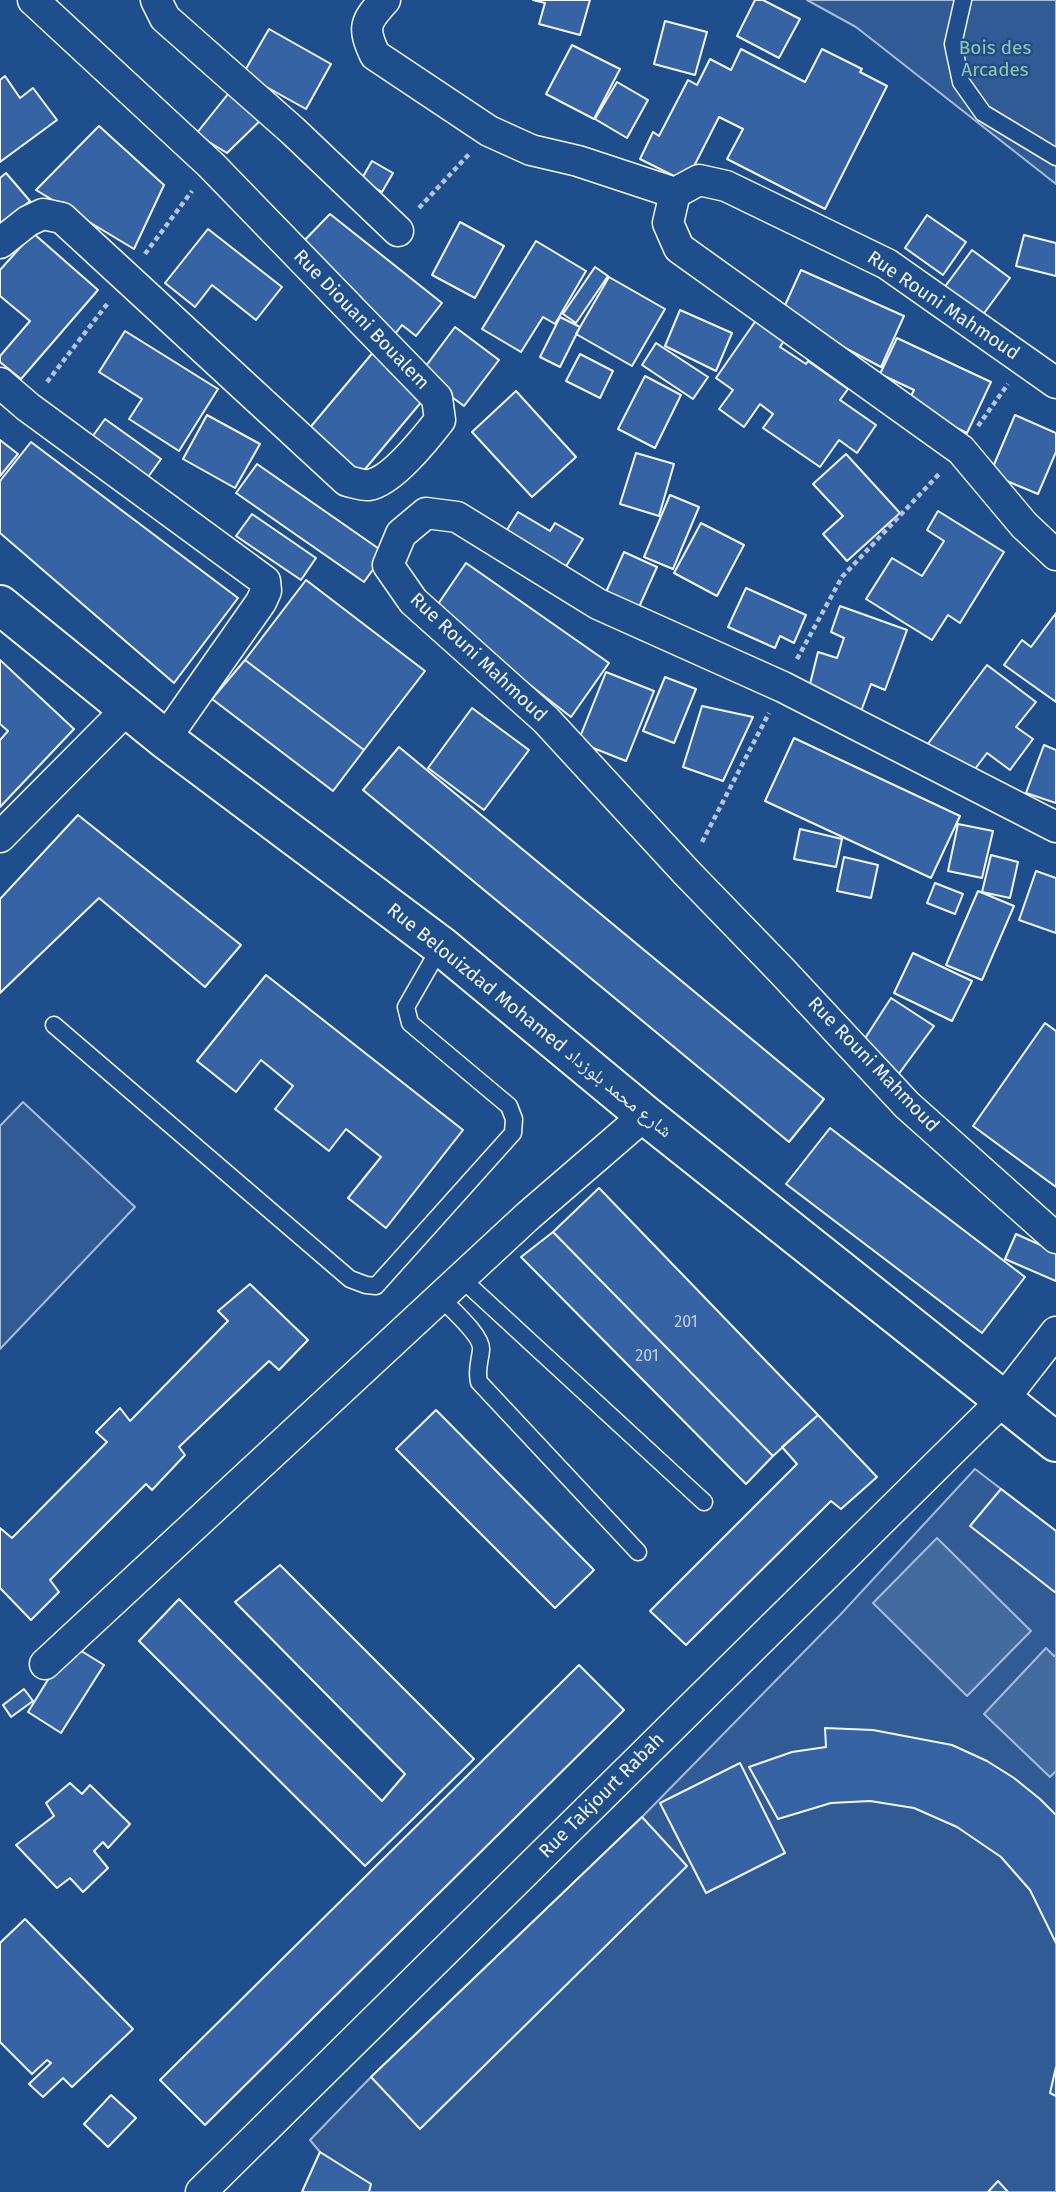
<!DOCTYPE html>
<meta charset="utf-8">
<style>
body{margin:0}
canvas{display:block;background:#1f4e8c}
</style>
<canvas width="1056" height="2192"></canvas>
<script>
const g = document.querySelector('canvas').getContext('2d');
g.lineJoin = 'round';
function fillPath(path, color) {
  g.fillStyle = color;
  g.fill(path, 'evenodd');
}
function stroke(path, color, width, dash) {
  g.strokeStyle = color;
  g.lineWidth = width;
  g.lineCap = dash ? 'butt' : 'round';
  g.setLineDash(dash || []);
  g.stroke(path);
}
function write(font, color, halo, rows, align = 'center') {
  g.font = font + ' "Fira Sans","Noto Naskh Arabic",sans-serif';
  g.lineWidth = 5;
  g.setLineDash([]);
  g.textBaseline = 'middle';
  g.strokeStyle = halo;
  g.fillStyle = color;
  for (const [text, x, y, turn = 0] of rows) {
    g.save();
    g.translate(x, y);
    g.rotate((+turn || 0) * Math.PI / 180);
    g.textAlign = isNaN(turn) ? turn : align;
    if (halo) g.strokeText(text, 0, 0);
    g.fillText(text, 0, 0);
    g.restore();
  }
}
const built = new Path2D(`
 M807,0H1056V184L856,27Z
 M23,1102L135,1207L0,1349V1126Z
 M975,1469L1056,1531V2192H302L320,2152L310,2140L371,2077L642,1817L840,1615Z`);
const water = new Path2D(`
 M937,1538L1031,1631L967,1696L873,1603Z
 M1046,1648L1054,1656L1056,1655V1771L1050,1777L984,1714Z`);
const building = new Path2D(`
 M533,0H590L580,35L539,24L545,3Z
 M755,0H763L800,19L779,58L737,36Z
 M665,21L707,32L695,75L654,64Z
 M269,29L331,64L306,109L243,74Z
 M572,45L620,69L594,119L546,94Z
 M741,49L805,82L822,49L862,69L860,72L887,86L825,209L727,159L743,129L719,117L686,182L640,159L653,132L659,136L688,80L697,85L710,59L731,70Z
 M5,76L20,98L33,88L57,120L0,162V80Z
 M617,82L648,100L627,138L595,119Z
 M232,89L266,115L227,153L196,134Z
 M99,126L164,185L134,249L36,190Z
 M372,161L393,173L382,192L361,180Z
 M6,173L30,201L0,227V178Z
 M330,214L442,303L416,336L402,325L395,334L298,247Z
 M927,215L966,242L943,275L905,248Z
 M460,222L504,246L475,298L432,275Z
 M208,229L282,287L256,320L212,285L195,307L165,283Z
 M33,233L98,290L21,379L0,362V356L30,321L0,296V270Z
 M1024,235L1056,243V276L1016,266Z
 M536,241L586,271L555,324L543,317L521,352L482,329Z
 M972,250L1010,278L979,320L941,292Z
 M595,267L608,276L576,323L563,314Z
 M801,270L904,316L881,367L781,314Z
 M609,277L665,309L632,366L576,334Z
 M680,310L732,333L716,371L665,346Z
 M759,316L787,336L780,347L806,364L808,361L848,389L840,400L876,425L857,453L839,440L820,467L763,428L773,414L760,404L744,427L719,409L733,390L716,378Z
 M560,317L580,327L560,367L540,357Z
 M455,327L499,360L464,406L420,374Z
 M125,331L218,389L179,451L129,419L142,399L99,372Z
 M897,338L991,382L967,433L907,404L914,390L880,374Z
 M656,343L708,377L693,399L642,365Z
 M375,350L428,394L361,474L308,430Z
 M580,354L613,371L600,398L566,381Z
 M645,376L681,395L655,448L618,429Z
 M516,391L576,457L532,497L472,432Z
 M207,415L260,444L235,488L183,459Z
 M1015,415L1056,433V452L1038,494L990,474Z
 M105,419L161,459L143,484L87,444Z
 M0,440L18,454L0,476Z
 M31,442L238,598L174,683L0,533V481Z
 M636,453L674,464L659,516L620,504Z
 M846,454L900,513L847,561L823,534L843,516L813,484Z
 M257,464L385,553L364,582L236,493Z
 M670,495L699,507L673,569L644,557Z
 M938,511L1004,552L960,623L948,615L932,640L866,599L892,558L922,576L944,541L927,530Z
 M518,512L550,531L555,523L583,539L560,576L500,541Z
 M252,514L316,558L301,580L236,536Z
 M701,523L744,545L717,596L674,573Z
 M624,552L657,567L635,616L602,601Z
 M466,563L609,663L571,717L434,610Z
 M306,580L425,671L364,750L245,660Z
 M746,588L806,615L794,643L780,636L775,648L728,627Z
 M840,606L907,630L885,690L871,684L860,714L810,684L818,652L837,658L844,638L831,632Z
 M1056,613V702L1004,665L1022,640L1031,647Z
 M0,660L74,729L0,807V740L8,731L0,724Z
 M245,660L364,750L333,791L212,699Z
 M987,665L1036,702L1016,727L1033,739L1010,770L987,753L969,777L927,745Z
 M606,672L654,691L626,761L578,742Z
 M665,677L696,689L674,743L643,731Z
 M702,706L753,717L723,781L683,767Z
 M472,708L529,750L484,810L428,768Z
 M794,738L960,816L931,878L765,801Z
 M1044,745L1056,750V803L1026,793Z
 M399,747L824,1099L789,1142L363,790Z
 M78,815L241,945L205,987L99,898L0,993V899Z
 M958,824L993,831L982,878L948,871Z
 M800,829L842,839L836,867L794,859Z
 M991,855L1018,862L1010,898L982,892Z
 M844,857L878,865L871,898L837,891Z
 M1036,871L1056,878V933L1019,920Z
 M935,883L963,894L955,914L927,903Z
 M978,891L1014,906L982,980L946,965Z
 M913,953L972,981L952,1021L894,993Z
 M266,975L463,1130L386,1228L348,1198L381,1157L346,1129L329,1151L275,1109L293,1086L261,1060L236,1092L197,1061Z
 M891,998L934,1026L898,1075L862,1043Z
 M1045,1023L1056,1031V1187L973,1126Z
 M830,1128L1025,1277L982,1333L786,1184Z
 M599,1188L818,1415L773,1456L553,1232Z
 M553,1232L773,1456L746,1484L521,1257Z
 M1016,1234L1056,1252V1281L1005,1259Z
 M250,1284L308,1340L279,1370L269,1361L179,1447L185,1455L152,1490L146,1484L50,1580L59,1592L31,1620L0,1588V1528L12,1538L107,1442L96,1432L120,1408L130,1421L228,1321L218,1311Z
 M436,1410L594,1570L555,1608L396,1449Z
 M818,1415L877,1477L841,1509L831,1501L686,1645L650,1611L797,1464L782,1447Z
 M1001,1489L1056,1531V1593L970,1526Z
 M280,1565L474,1759L365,1866L139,1641L179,1599L382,1801L405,1774L235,1602Z
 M70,1644L104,1665L61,1733L28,1712Z
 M579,1665L624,1710L205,2125L160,2080Z
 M24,1689L33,1701L11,1717L3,1705Z
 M825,1728L873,1730L952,1745L987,1761L1014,1778L1040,1799L1056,1815V1943L1030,1890L1001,1857L957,1827L914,1808L870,1801L831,1803L778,1819L749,1767L792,1752L826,1747Z
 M740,1763L785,1853L706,1893L660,1803Z
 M70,1783L82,1794L90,1785L130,1824L108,1848L103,1842L94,1851L108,1868L83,1892L70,1878L57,1888L16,1845L54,1816L46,1803Z
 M642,1817L687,1866L420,2129L371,2077Z
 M25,1919L133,2029L72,2087L63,2078L43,2097L29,2084L51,2063L47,2060L32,2074L0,2042V1943Z
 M1056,2067V2096L1050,2093Z
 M111,2095L136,2118L108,2147L84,2124Z
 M320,2152L371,2184L369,2192H302Z
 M998,2181L1008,2192H988Z`);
const path = new Path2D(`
 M419,208L470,153
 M145,254L192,191
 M47,382L108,303
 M978,426L1008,384
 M797,659L842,577L940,473
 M702,842L769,713`);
const service = new Path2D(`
 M963,0L953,44L961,82L983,113L1056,157
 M54,1025L350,1279L366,1285L376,1286L513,1133L514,1119L509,1106L410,1023L406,1007L441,946
 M462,1279L704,1502
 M441,1298C451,1309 483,1336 481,1350C480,1362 476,1369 479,1382L638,1552`);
const minor = new Path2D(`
 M156,0L165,18L293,131L398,231
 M385,0C365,22 362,27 375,55L489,131L531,150L578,161L675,193
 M0,243L28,221L43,214L62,218L347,481C353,482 363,486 369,485C392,481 426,438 440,420L437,398L211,165L33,0
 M0,383L28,407L265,581L266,591L261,602L165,739
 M1056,383L887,264L726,186L699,180L675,193L668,223L679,248L961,450L1024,525L1056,555
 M1056,827L783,687L598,604L457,517L426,513L401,534L388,565L413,601L546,720L687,873L781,970L907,1105L1056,1238
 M0,837L127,709
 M45,1664L528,1216L645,1115
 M201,2192L1002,1401L1056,1332`);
const primary = new Path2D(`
 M0,605L165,739L441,946L645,1115L1056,1442`);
const numberNames = [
 ["201",686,1323],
 ["201",647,1357]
];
const parkNames = [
 ["Bois des",995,49],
 ["Arcades",995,71]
];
const streetNames = [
 ["Rue Rouni Mahmoud",943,306,34],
 ["Rue Diouani Boualem",361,320,46],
 ["Rue Rouni Mahmoud",478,658,43],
 ["Rue Belouizdad Mohamed شارع محمد بلوزداد",529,1021,39],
 ["Rue Rouni Mahmoud",873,1065,46],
 ["Rue Takjourt Rabah",602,1796,-45]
];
fillPath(built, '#305b95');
stroke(built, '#a8bbd7', 2);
fillPath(water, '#446ba0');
stroke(water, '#a8bbd7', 2);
fillPath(building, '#3563a3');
stroke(building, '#f2f6ff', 2);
stroke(service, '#f2f6ff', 19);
stroke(minor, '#f2f6ff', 33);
stroke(primary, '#f2f6ff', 42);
stroke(path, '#b3c4dc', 4.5, [5, 3.5]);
stroke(service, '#1f4e8c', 16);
stroke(minor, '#1f4e8c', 30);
stroke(primary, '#1f4e8c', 38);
write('16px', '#c3d1e8', null, numberNames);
write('19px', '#97c8a6', '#1f4e8c', parkNames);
write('19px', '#f2f6ff', '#1f4e8c', streetNames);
</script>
